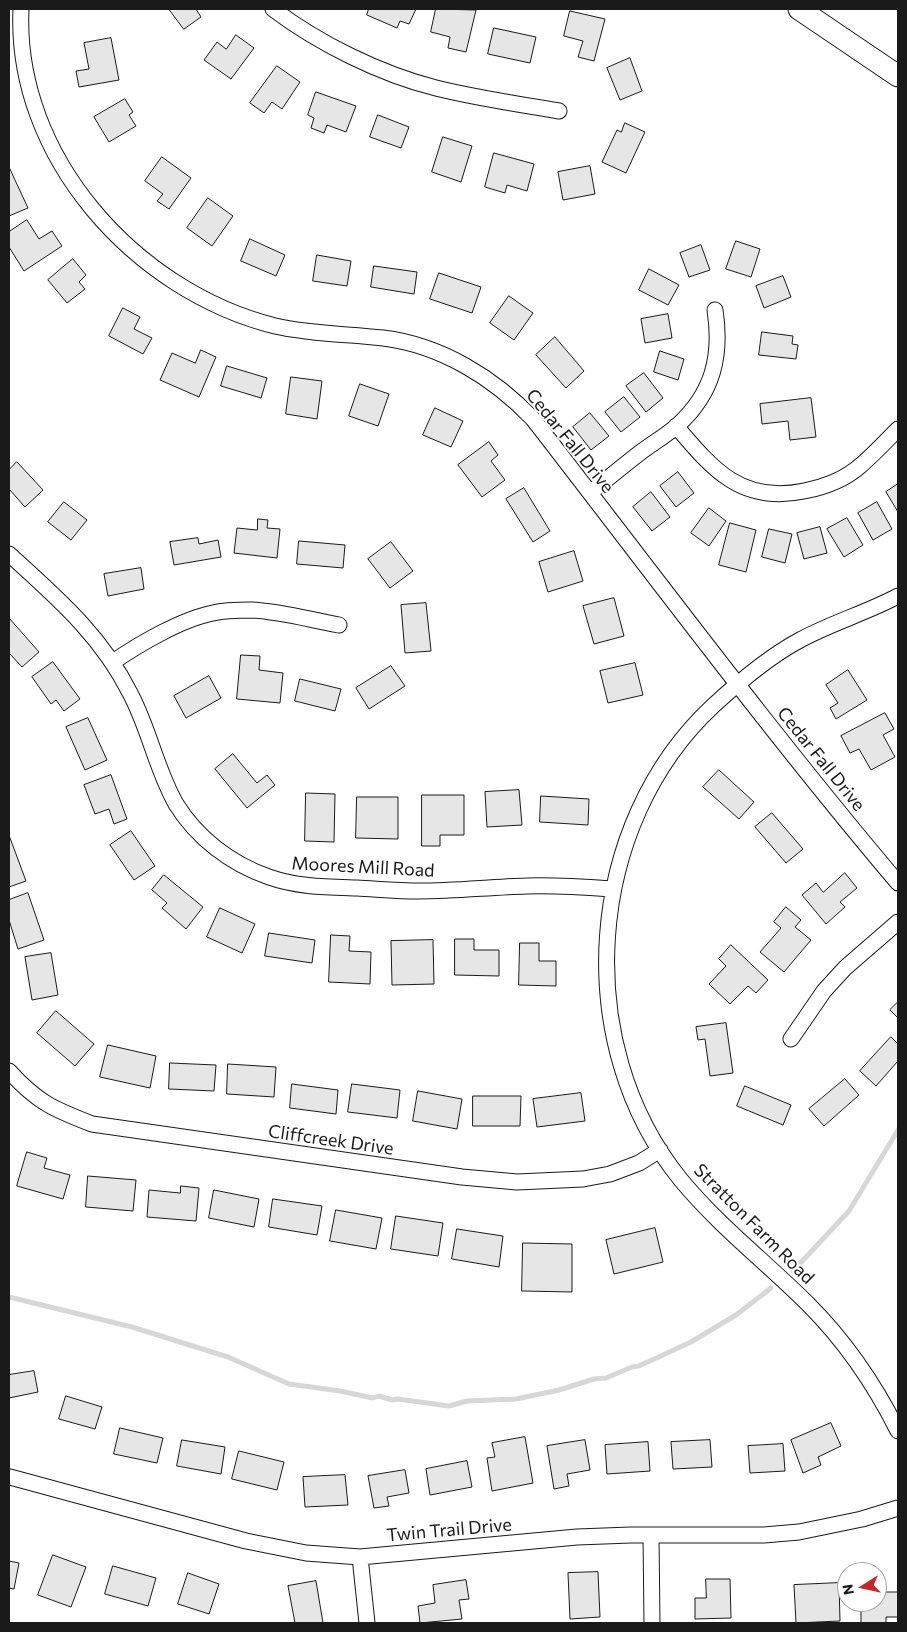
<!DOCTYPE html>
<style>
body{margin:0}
#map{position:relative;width:907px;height:1632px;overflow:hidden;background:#fff;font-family:Commissioner,sans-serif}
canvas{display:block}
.frame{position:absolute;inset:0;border:10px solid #1a1a1a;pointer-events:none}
.north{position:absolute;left:837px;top:1562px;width:50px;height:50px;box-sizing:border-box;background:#fff;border:1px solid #a3a3a3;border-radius:50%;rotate:260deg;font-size:14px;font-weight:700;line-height:20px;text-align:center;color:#1a1a1a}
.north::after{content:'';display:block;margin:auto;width:18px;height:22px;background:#c62828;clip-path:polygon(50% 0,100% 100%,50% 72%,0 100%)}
</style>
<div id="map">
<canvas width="907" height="1632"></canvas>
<div class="frame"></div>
<div class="north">N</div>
</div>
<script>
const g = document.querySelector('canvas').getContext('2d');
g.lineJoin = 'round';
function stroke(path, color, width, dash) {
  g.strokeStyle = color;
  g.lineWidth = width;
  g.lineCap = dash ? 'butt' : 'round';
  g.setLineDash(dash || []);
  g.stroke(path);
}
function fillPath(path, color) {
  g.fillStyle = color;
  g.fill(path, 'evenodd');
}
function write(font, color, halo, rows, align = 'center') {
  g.font = font + ' Commissioner,sans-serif';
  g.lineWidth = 4;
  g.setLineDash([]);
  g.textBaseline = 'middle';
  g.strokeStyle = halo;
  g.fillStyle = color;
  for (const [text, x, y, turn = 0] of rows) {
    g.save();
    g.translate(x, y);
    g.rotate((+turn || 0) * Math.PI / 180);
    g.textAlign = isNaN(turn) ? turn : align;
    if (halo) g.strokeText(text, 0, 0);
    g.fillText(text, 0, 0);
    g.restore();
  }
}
const stream = new Path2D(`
 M793,1271L849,1211L898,1130
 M9,1297L132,1327L228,1357L289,1384L340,1391L373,1398L379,1396L392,1400L398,1399L449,1406L467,1401L516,1399L559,1390L594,1379L606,1378L632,1367L639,1366L691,1342L736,1315L771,1288`);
const building = new Path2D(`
 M169,9H196L201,17L184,29Z
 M369,9H416L409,24L400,21L397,28L367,15Z
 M436,9L476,10L466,52L448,48L450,37L431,32Z
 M570,11L605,19L594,61L578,57L583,41L564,36Z
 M494,28L536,37L530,63L488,54Z
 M236,35L254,48L231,79L204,60L217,42L226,49Z
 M111,38L119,80L79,87L76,71L89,69L84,43Z
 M630,58L642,91L620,100L607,68Z
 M277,66L300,82L282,109L272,102L264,113L250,103Z
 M316,92L356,106L346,132L327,125L324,133L311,128L314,118L308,115Z
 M125,99L133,112L129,115L136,126L109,142L94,117Z
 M378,115L409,127L401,148L370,137Z
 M625,123L645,132L626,173L602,162L617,130L621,132Z
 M443,137L472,146L461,182L432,172Z
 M494,153L534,164L527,191L507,185L505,193L485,187Z
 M162,157L191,178L169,209L157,201L163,194L145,181Z
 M590,166L595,194L563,200L558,172Z
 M9,167L28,208L9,216Z
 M208,198L233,216L212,246L187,228Z
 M27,220L39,239L52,231L62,246L24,271L9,247V232Z
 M250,239L285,255L276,276L241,261Z
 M736,241L760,249L751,277L726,269Z
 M701,245L710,270L689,277L680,253Z
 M317,255L351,261L347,286L313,281Z
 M73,259L86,275L79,282L85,289L67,303L48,280Z
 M374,266L417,272L414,294L371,287Z
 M649,269L679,285L668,305L639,290Z
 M439,273L481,287L472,313L430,299Z
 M783,276L791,297L764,308L756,286Z
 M509,296L533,313L514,340L490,323Z
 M123,308L140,317L134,329L152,338L143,354L109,336Z
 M668,314L672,338L645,343L641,319Z
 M762,332L793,336L792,344L798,345L796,359L759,355Z
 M555,337L584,371L566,388L536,355Z
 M201,350L216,357L199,397L160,380L172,353L195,363Z
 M660,351L684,359L678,380L654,372Z
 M227,366L267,378L261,398L221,386Z
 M644,373L663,398L646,412L626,386Z
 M291,377L322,381L317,419L286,414Z
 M360,384L389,394L378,426L349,416Z
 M624,397L640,417L621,432L605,412Z
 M811,398L816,437L790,440L788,421L762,424L760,404Z
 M435,408L463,421L451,447L423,435Z
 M590,413L609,436L591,450L573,427Z
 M489,442L498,455L491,461L505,480L482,497L458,465Z
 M17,462L43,490L25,507L9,489V470Z
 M678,472L694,493L676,507L660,486Z
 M898,484V512L886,492Z
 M524,488L550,531L533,542L506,499Z
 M651,492L670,517L652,531L633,507Z
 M64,502L87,520L71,540L48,522Z
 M877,502L892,529L873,540L858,513Z
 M709,508L726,521L709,546L691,533Z
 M847,518L863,545L844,557L827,529Z
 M258,519L268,520L267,528L280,529L277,558L234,553L237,528L257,530Z
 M730,523L756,530L746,572L719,565Z
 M820,527L827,553L804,559L797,533Z
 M769,529L792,534L785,563L762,557Z
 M198,538L199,544L218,540L221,557L174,565L170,542Z
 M299,541L345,545L343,568L297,564Z
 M391,542L413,571L390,588L368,559Z
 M574,551L583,581L548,592L539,562Z
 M141,568L144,589L108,596L104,574Z
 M614,598L624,636L594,644L583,606Z
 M426,603L431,651L405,653L401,605Z
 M9,618L39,652L22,667L9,653Z
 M241,655L260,656L259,670L283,673L280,703L237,699Z
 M53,662L80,699L64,711L56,700L51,704L32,677Z
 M635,663L643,695L608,703L600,671Z
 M391,666L405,686L369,709L356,688Z
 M848,670L867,700L836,719L830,708L838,703L826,685Z
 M209,676L221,698L186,718L174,696Z
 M300,679L341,689L335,711L295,701Z
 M885,713L894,729L883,735L895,757L871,770L859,749L850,753L841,736Z
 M88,718L107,760L85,770L66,727Z
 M233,754L257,783L267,775L275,785L247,808L215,769Z
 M719,770L754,802L739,819L703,787Z
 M111,775L127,819L114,824L109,809L95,814L84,785Z
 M519,790L522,825L487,827L485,792Z
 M306,793L335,794L334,842L305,841Z
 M422,795H464V835H440V846H422Z
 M541,796L589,799L588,825L540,822Z
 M357,797H398V839L356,838Z
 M772,813L803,849L786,863L755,827Z
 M131,831L155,866L134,880L110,845Z
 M10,838L26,881L9,887V839Z
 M845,873L857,888L840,902L845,907L826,924L802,895L816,883L823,892Z
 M164,875L203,907L186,929L162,908L167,903L152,890Z
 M28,893L44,940L18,949L9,920V900Z
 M786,907L801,920L795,927L811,940L784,972L760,952L781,928L774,922Z
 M220,908L255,924L242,953L207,937Z
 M269,933L315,940L312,963L265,956Z
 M331,935L350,936L349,951L371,952L370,984L329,982Z
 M455,939H474V950H499V976L455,975Z
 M433,940L434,984L392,985L391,941Z
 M520,943H539V961H556V986L519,985Z
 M731,945L768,980L756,993L748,986L730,1004L709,984L726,966L719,959Z
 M51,953L58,995L32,1000L25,957Z
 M898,1002V1018L890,1010Z
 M56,1011L94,1044L75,1066L37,1033Z
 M726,1023L733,1073L710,1076L705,1039L698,1040L696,1027Z
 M891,1037L898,1044V1061L876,1086L860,1071Z
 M108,1045L156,1056L150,1088L100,1077Z
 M170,1063L216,1065L214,1091L169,1089Z
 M228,1064L276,1067L274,1097L227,1094Z
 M845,1079L859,1095L824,1126L809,1109Z
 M292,1084L338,1090L336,1114L290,1108Z
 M352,1084L400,1090L397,1118L348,1112Z
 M745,1086L791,1105L783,1125L737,1106Z
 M418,1091L462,1099L457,1129L413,1121Z
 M581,1093L585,1121L537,1127L533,1099Z
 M473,1096H521L520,1126H473Z
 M27,1152L47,1158L44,1168L70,1175L63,1199L17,1186Z
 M88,1176L136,1180L133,1211L86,1207Z
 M181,1186L199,1188L196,1221L147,1217L149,1190L180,1193Z
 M214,1190L259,1199L254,1227L209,1218Z
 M273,1199L322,1206L317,1235L269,1227Z
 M336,1210L382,1218L376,1249L330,1241Z
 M396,1216L443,1223L438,1256L391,1249Z
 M655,1228L663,1262L614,1274L606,1240Z
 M457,1229L503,1236L499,1267L452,1259Z
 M523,1243L572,1244V1292L522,1291Z
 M34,1371L38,1392L9,1398V1375Z
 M66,1396L102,1407L95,1429L59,1419Z
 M831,1423L841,1446L818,1457L821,1465L803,1473L791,1440Z
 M120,1428L163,1438L157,1463L114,1454Z
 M525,1437L533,1483L492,1491L487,1458L495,1457L492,1443Z
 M182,1440L225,1447L221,1474L177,1466Z
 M585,1440L590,1470L567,1474L569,1486L554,1489L547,1446Z
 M710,1440L712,1467L673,1469L671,1442Z
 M648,1442L650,1471L607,1474L605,1445Z
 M783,1444L785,1471L750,1473L748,1446Z
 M239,1451L284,1462L277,1490L232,1479Z
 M467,1461L472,1487L430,1495L426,1469Z
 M405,1470L409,1493L387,1497L389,1506L374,1508L368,1476Z
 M345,1475L348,1505L305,1507L303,1477Z
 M53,1555L86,1567L71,1607L38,1595Z
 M9,1561L19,1563L14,1589L9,1588Z
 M113,1566L156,1578L148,1606L105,1594Z
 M598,1572L600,1617L570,1619L568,1573Z
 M188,1573L219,1584L209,1614L178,1604Z
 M706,1579H730L731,1618L695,1619V1598H706Z
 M466,1580L469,1599L459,1600L462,1619L420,1623L418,1606L435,1603L433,1585Z
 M316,1581L323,1623H295L288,1586Z
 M877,1582H881V1592H898V1617H886V1623H861V1602H877Z
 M839,1583L840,1621L796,1623L794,1585Z`);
const minor = new Path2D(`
 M21,9C14,156 135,291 275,326C310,334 347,334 383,338C441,345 494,378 533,419C654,575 771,733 898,883
 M273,9C318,43 380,74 436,88C476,98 518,104 559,111
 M676,426C713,470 742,504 804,491C825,487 844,480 860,466C873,455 886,441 898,429
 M590,493C607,479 624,465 641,452C653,443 667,435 678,425C713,393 722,356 715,310
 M9,554C56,597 101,635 130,693C149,728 156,769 176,804C197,838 231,864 269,877C297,887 327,887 357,888C377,889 398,891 419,891C455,891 491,887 527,886C555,885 584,887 612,889
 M898,596C866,613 831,623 800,640C770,656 739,682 714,705C585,824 570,1044 681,1180C719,1226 767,1263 808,1304C845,1341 875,1385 898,1431
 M113,662C139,644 182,619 213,613C225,610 239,610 251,610C280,611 311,620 339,625
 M791,1039L824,991L845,968L898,922
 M9,1071C37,1102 53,1109 92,1124L462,1177L517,1182L583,1179L610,1174L639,1163L660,1150
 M10,1477L246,1541L306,1553L360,1557L577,1537L631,1535H764L799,1532L862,1519L898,1508
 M651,1535L652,1623
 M360,1557L367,1623`);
const secondary = new Path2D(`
 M799,9L898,76`);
const streetNames = [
 ["Cedar Fall Drive",570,441,51],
 ["Cedar Fall Drive",821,759,51],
 ["Moores Mill Road",363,867,3],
 ["Cliffcreek Drive",331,1140,8],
 ["Stratton Farm Road",754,1224,45],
 ["Twin Trail Drive",449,1530,-5]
];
stroke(stream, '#d7d7d7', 5);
fillPath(building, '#e6e6e6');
stroke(building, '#1a1a1a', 1);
stroke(minor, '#1a1a1a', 17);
stroke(secondary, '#1a1a1a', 23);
stroke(minor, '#fff', 15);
stroke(secondary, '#fff', 21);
write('18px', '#1a1a1a', '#fff', streetNames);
</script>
